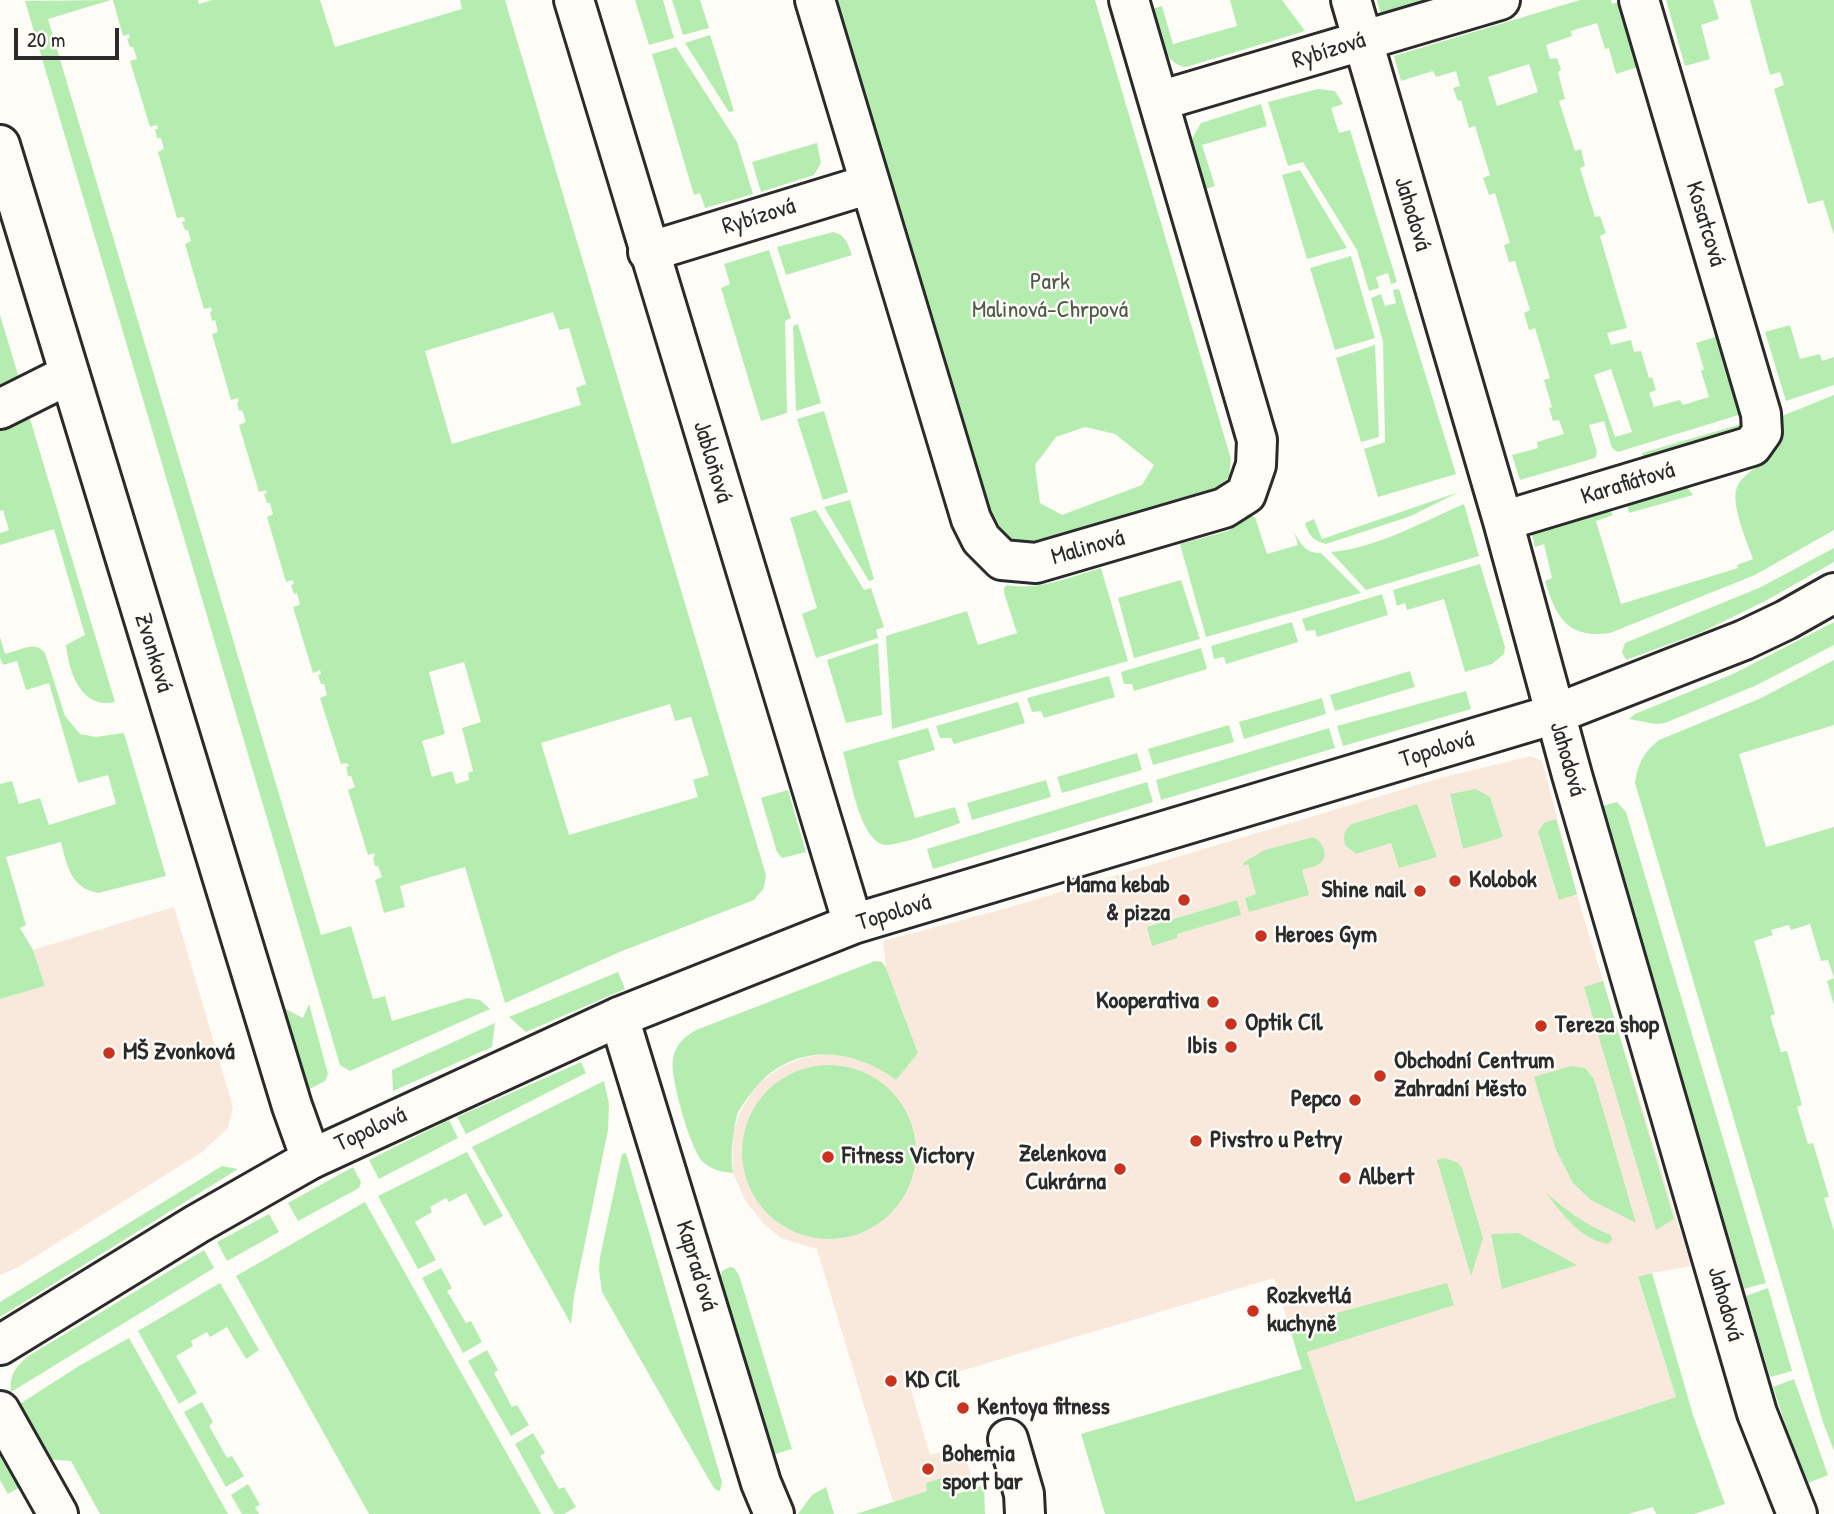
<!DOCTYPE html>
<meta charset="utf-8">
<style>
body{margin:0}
#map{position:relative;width:1834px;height:1514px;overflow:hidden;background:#fdfcf7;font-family:"Patrick Hand",sans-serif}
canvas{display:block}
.scale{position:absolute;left:14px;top:28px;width:105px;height:32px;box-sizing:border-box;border:4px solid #2b2b2b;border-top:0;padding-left:9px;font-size:21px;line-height:24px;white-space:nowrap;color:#2b2b2b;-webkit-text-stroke:5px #fdfcf7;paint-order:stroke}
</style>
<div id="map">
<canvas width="1834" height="1514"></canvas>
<div class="scale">20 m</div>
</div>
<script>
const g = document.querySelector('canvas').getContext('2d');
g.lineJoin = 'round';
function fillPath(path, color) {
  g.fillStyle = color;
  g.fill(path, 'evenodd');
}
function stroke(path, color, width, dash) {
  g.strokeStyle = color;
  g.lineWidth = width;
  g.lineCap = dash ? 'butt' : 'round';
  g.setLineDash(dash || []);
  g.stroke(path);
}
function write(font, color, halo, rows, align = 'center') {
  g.font = font + ' "Patrick Hand",sans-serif';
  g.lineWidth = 5;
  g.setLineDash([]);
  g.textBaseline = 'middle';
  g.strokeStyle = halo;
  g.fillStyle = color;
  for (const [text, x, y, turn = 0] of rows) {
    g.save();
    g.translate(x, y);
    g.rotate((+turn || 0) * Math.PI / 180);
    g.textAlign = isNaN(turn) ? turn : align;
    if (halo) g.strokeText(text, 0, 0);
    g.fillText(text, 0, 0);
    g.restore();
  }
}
const built = new Path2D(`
 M1531,756L1542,761L1582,912L1691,1266L1652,1273L1638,1278L1676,1397L1356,1502L1307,1352L1289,1326L1274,1278L910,1386L930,1455L962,1446L972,1478L944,1486L941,1478L926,1483L928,1491L893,1502L817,1249L781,1238L764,1224L746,1202L733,1173V1134L739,1115L752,1092L760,1082L783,1066L806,1057L828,1054L862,1059L880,1068L896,1079L918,1053L886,968L883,941L1007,908L1444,777Z
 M174,907L233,1107L228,1128L202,1152L17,1268L0,1275V999L45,986L33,950Z`);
const green = new Path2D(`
 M111,0L48,19L321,935L351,926L373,999L385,996L392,1021L468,998L480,1000L490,1009L350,1071L340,1065L25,1Z
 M113,0H198L199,4L212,0H320L335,47L462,9L460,0H505L766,875L764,888L754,900L622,951L505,1003L465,867L400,886L405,907L384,913L375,880L382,877L378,866H375L373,858L375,856L374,853L368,855L348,790L355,787L351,776H348L346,767L349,766L347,763L341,764L320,698L327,695L324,684H321L318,675L321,674L320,670L313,673L293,607L300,605L297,593L294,594L291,585L294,584L293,580L286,582L267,517L273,514L270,503H267L264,494L267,493L266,490L259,492L239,425L246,422L242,410L239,411L237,403L239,401L238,398L231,400L212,334L218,332L215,320L212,321L210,312L212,311L211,307L204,309L185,244L191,241L188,230H185L182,222L185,221L184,217L177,218L158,152L164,149L161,138H157L155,129H158L157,125L150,127L130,61L137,59L133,47H130L127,39L130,38L129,34L123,36ZM553,312L559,330L569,328L586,384L576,388L581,405L452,444L425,351ZM464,662L481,722L462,728L473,771L468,773L469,780L456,784L452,771L432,777L422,741L445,734L429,672ZM670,704L675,721L691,717L709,775L693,780L698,797L569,835L541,743Z
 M635,0H663L674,38L649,45Z
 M672,0H700L709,28L683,35Z
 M828,0H1095L1231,459L1229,477L1209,495L1034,548L1016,545L994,532ZM1085,427L1115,434L1154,465L1142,485L1062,515L1040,503L1035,465L1056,437Z
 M1230,0H1282L1305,31L1186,67C1162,65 1158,28 1152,9L1162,6L1173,44L1237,26Z
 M1377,0H1434L1381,15Z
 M1580,0H1611L1612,4L1622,1L1641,66L1616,74L1609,48L1605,49L1597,23L1571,31L1572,36L1546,45L1550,59L1557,58L1561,70L1558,72L1565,99L1559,101L1575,151L1581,149L1585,166L1580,168L1595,217L1600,216L1606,233L1600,236L1627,328L1607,333L1611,345L1631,340L1634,352L1641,351L1649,378L1652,377L1656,390L1649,393L1654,407L1680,400L1683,405L1709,397L1701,371L1704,369L1696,343L1722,335L1745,413L1618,452L1612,448L1604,421L1589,425L1597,452L1595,458L1520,480L1512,455L1538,448L1537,442L1564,434L1559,420L1553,421L1549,408L1552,407L1544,380L1550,378L1535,328L1529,330L1524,313L1530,310L1515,261L1509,262L1504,245L1510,243L1495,193L1489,195L1483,178L1490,175L1475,126L1469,128L1461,100L1458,101L1453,88L1460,86L1456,71L1436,77L1433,71L1401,81L1394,56ZM1529,64L1538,92L1497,106L1488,77ZM1611,369L1632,432L1615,437L1594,375Z
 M1666,0H1713L1719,19L1701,25L1710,59L1685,66Z
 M1750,0H1834V235L1823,200L1808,204L1774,89L1784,85L1780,72L1770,75Z
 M710,35L734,111L729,112L685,43Z
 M676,47L737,142L753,194L705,208L700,193L694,195L652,54Z
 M1318,89L1335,91L1343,104L1331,108L1339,133L1350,130L1397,282L1391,284L1388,273L1376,277L1379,288L1369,291L1357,250L1303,162L1288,166L1268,102Z
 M1261,104L1267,126L1202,145L1215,186L1205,189L1192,143L1193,137L1201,123Z
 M817,143L821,163L814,175L761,192L752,162Z
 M1300,170L1347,248L1307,259L1282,175Z
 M833,232C846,235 848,244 852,255L786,275L777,247Z
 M769,250L791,318L785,321L787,413L761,421L721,288L730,284L724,264Z
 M1351,256L1375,338L1335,350L1310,268Z
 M1399,289L1456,474L1378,497L1364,449L1385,442L1383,341L1371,298L1381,294L1385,306L1396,303L1393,290Z
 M0,315L19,378L0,388Z
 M798,324L821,403L796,411L793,326Z
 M1790,325L1800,359L1820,354L1822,361L1834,357V385L1786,401L1765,332Z
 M1375,345L1379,437L1361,442L1336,358Z
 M1834,395V530L1755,575L1610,633C1567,639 1556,617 1545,581L1552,578L1544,544L1535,547L1531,531L1609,509L1613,515L1596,521L1621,604L1738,568L1737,565L1753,559C1747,542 1732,507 1736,490C1743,467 1777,463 1782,438C1784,432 1782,423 1782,416Z
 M824,411L848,492L823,500L797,419Z
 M30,419L115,702C81,710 69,672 66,645L85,635L54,529L0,545V533L9,530L3,510L0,511V430Z
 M1752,421L1748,428L1644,462L1642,453Z
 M1684,483L1693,495L1629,513L1626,500Z
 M1459,492L1411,516L1326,544C1314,541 1308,535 1305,523L1314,519L1322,539Z
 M850,500L874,579L869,581L824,507Z
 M1464,504L1479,556L1366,590L1331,552C1377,548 1422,522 1464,504Z
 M816,510L864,590L871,588L884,627L876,630L878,638L816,658L802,614L817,608L790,518Z
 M1249,516L1255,517L1267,554L1298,545L1294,532C1300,543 1306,554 1321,553L1361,593L1206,637L1180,544L1228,531Z
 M1834,548V562L1767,600L1702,632L1626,660L1622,652L1625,643L1761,587Z
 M1480,564L1505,647L1504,654L1492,664L1465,672L1444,599L1407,610L1405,603L1397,606L1393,590Z
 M1101,568L1128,661L892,729L886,636L967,611L978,645L1017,633L1004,593V588L1007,585C1039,591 1070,577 1101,568Z
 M1181,580L1200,639L1134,658L1118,598Z
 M1382,594L1388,615L1317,637L1315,630L1306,631L1302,619Z
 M1292,622L1298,642L1226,664L1224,657L1214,659L1211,646Z
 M1834,622V645L1757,685L1665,723L1656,724L1629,719L1635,714L1733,674Z
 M0,637L5,654C19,651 35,640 45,653L65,716L80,734L96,737L124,733L166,876L98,893C71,888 67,866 61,842L6,857L26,925L20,928L33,950L45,986L0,999V784L12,781L19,804L40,798L49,825L116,804L108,775L78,783L49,683L26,690L17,661L3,665L0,657Z
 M878,643L882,715L846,723L827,660Z
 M1201,648L1207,669L1134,691L1132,684H1124L1121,672Z
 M1834,660V725L1739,754L1766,847L1834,827V1005L1827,981L1834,978L1828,960L1821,961L1810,924L1791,930L1789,925L1771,930L1773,935L1754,941L1775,1014L1770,1016L1781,1052L1787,1051L1802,1105L1797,1107L1808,1144L1813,1143L1829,1197L1824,1198L1834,1231V1451L1823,1422L1635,783C1638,763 1644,752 1659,740L1759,699Z
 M1410,671L1415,687L1335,711L1330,695Z
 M1109,676L1115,697L1044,718L1041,711L1032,712L1027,698Z
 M1466,691L1471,709L1343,746L1337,726Z
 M1322,698L1326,714L1244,739L1239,722Z
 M1018,702L1025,723L954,744L951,738H940L936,726Z
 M1229,725L1234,742L1153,765L1148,749Z
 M928,728L935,750L898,761L915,818L955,807L960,823C943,829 904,844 887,845C860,845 850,774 843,752Z
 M1329,728L1335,748L1161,800L1156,780Z
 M1137,753L1142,770L1062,793L1057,777Z
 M1046,780L1051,797L972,820L967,803Z
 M1147,782L1153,802L933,869L927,849Z
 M1476,789L1490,797L1503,837L1463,849L1450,794Z
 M788,790L806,852L782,858L777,852L761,798Z
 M1617,802L1626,812L1766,1283L1744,1289L1602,806Z
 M1417,804L1437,857L1399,868L1391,843L1356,854L1345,845C1343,835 1344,830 1352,824Z
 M1556,819L1577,894L1559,900L1538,832L1544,823Z
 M1313,837C1323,842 1331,857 1318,865C1314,867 1306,868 1302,870L1309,895L1249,912L1245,898L1256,894L1248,864L1243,866L1244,862L1265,850Z
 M1237,900L1241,915L1177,934V938L1152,946L1147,927Z
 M875,961L882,962L886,968L918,1053L896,1080C852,1047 794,1043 756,1087C749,1095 738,1111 737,1115C733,1133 730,1154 733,1173C722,1172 712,1170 703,1162C691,1151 669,1075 673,1059C675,1045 684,1037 696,1030Z
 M618,972L625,989L526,1032L509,1017Z
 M1603,981L1674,1219L1656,1230L1584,987Z
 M274,1003L303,1018L309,1004L328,1074L325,1081L306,1091Z
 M495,1023L492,1047L393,1091L392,1070Z
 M581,1062L586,1073L466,1134L457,1117Z
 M742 1152a87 87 0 1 1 174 0a87 87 0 1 1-174 0Z
 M1571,1066L1585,1068L1594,1079L1636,1223L1591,1200L1573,1183L1556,1150L1534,1077Z
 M604,1081L609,1104L608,1130L574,1296L571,1324L472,1147Z
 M449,1120L458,1138L379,1179L369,1160Z
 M467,1152L503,1216L484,1226L466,1193L449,1202L446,1198L430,1207L432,1212L415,1222L436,1260L418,1269L378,1196Z
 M626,1153L722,1482L720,1491L716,1490L712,1485L602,1292L599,1270L600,1257L622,1154Z
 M1445,1158L1458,1163L1462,1168L1483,1238L1471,1276L1437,1160Z
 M222,1166L238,1169L0,1317V1302Z
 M353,1167L361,1182L359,1188L298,1221L288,1203Z
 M1545,1192C1565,1209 1585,1225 1611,1235L1612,1240L1608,1244C1579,1239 1562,1213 1545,1192Z
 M365,1202L541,1514H369L236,1276Z
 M269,1214L279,1232L227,1261L217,1242Z
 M1518,1233L1577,1265L1502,1289L1491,1234Z
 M204,1250L214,1268L11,1392C9,1374 17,1365 30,1355Z
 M730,1267L734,1268L739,1275L792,1449L772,1455L720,1276L722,1271Z
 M441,1268L452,1288L447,1291L466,1323L471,1321L482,1342L463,1353L422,1278Z
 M1652,1273L1693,1415L1725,1504L1694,1514H1656L1653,1507L1628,1514H1105L1081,1434L1302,1369L1289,1326L1447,1283L1454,1305L1307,1352L1356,1502L1676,1397L1638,1277Z
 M220,1283L259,1350L246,1359L227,1327L210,1337L207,1332L191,1341L193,1346L176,1356L197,1393L179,1404L138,1331Z
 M1768,1288L1792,1371L1770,1377L1746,1296Z
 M129,1338L228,1514H100L71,1461L43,1459L15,1407L79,1366Z
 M487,1350L498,1370L494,1373L512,1407L517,1405L529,1425L511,1436L468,1361Z
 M1794,1379L1828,1475L1808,1483L1792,1445L1773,1387Z
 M202,1402L213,1422L209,1426L227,1458L232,1456L244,1476L226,1487L184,1412Z
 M533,1433L545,1453L540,1456L559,1489L564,1487L576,1507L564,1514H554L515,1444Z
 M0,1446L22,1486L8,1494L0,1480Z
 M941,1478L944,1486L953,1483L956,1494L984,1485L985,1514H856L927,1491L926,1483Z
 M248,1484L260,1505L255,1507L259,1514H242L231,1495Z
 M826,1487L834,1514H798L812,1495Z`);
const street = new Path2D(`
 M815,0L971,519L981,539L1002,560L1036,563L1224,508L1246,494L1256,465L1257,440L1129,0
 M1351,0L1503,521L1572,775L1757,1413L1797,1514
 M1159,101L1500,0
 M0,145L292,1106L311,1159
 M648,252L870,184
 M0,409L68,375
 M1503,521L1752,446L1762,432L1761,414L1639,0
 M619,1017L761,1483L774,1514
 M0,1411L58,1514
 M1008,1439L1024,1494L1025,1514`);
const secondary = new Path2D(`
 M574,0L853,924
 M0,1345L197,1224L311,1159L619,1017L853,924L1555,714L1744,640L1786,620L1834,593`);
const markers = [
 [1455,881,7,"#c8321e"],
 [1420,891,7,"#c8321e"],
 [1184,900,7,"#c8321e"],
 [1261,936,7,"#c8321e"],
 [1213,1002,7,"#c8321e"],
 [1231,1024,7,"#c8321e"],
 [1541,1026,7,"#c8321e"],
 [1231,1047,7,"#c8321e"],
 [109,1053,7,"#c8321e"],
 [1380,1076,7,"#c8321e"],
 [1355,1100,7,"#c8321e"],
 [1196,1141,7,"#c8321e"],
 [828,1157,7,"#c8321e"],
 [1120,1169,7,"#c8321e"],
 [1345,1178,7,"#c8321e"],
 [1253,1311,7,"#c8321e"],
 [891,1381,7,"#c8321e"],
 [963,1408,7,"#c8321e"],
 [928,1469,7,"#c8321e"]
];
const streetNames = [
 ["Rybízová",1329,51,-17],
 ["Jahodová",1412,214,73],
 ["Rybízová",759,217,-17],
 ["Kosatcová",1705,224,73],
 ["Jabloňová",712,462,73],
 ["Karafiátová",1628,484,-17],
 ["Malinová",1088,548,-16],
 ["Zvonková",153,653,73],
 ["Topolová",1437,750,-17],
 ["Jahodová",1567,759,74],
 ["Topolová",894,913,-17],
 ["Topolová",371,1130,-25],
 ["Kapraďová",696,1266,73],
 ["Jahodová",1725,1304,74]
];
const parkNames = [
 ["Park",1050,283],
 ["Malinová-Chrpová",1050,311]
];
const poiNames = [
 ["Kolobok",1469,881],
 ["Mama kebab",1170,886,"right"],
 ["& pizza",1170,914,"right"],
 ["Shine nail",1406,891,"right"],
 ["Heroes Gym",1275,936],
 ["Kooperativa",1199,1002,"right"],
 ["Optik Cíl",1245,1024],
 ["Tereza shop",1555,1026],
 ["Ibis",1217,1047,"right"],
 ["MŠ Zvonková",123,1053],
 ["Obchodní Centrum",1394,1062],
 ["Zahradní Město",1394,1090],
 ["Pepco",1341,1100,"right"],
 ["Pivstro u Petry",1210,1141],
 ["Zelenkova",1106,1155,"right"],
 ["Cukrárna",1106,1183,"right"],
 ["Fitness Victory",842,1157],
 ["Albert",1359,1178],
 ["Rozkvetlá",1267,1297],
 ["kuchyně",1267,1325],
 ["KD Cíl",905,1381],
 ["Kentoya fitness",977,1408],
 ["Bohemia",942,1455],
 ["sport bar",942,1483]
];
fillPath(built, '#f9e9dd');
fillPath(green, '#b5edb1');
stroke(street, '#2b2b2b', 44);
stroke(secondary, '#2b2b2b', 44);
stroke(street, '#fdfcf7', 38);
stroke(secondary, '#fdfcf7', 38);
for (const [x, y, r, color] of markers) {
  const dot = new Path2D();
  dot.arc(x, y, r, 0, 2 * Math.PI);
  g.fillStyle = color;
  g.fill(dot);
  stroke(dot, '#fdfcf7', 2.5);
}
write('24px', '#2b2b2b', '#fdfcf7', streetNames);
write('24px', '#4e5c4c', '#fdfcf7', parkNames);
write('bold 24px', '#2b2b2b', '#fdfcf7', poiNames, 'left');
</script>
